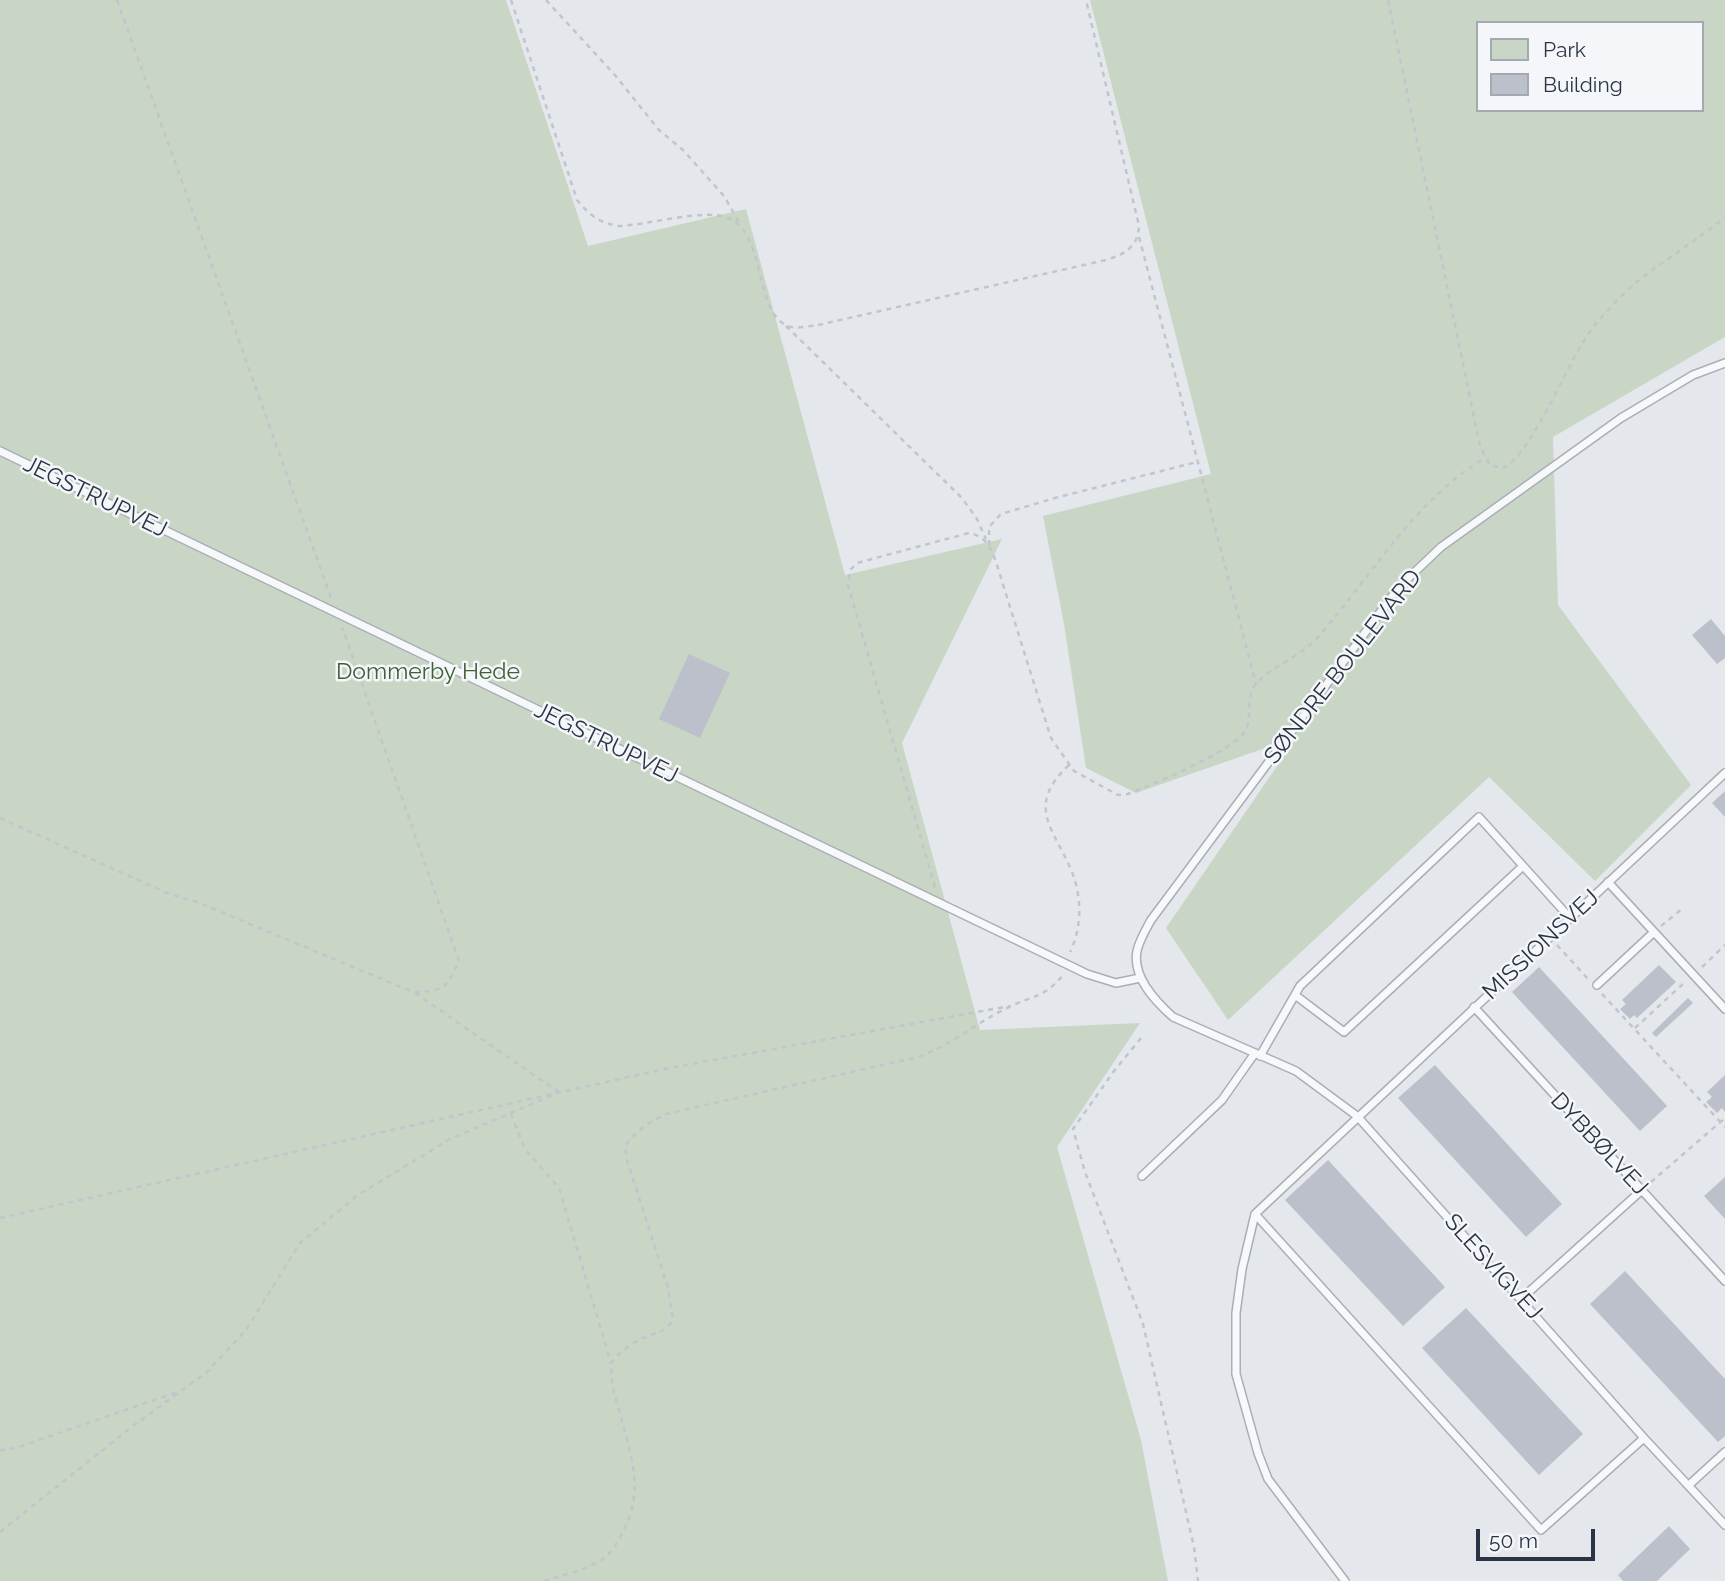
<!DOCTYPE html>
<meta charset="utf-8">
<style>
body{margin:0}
#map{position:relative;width:1725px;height:1581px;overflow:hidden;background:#e4e7ec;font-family:Raleway,sans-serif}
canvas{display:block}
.legend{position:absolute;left:1476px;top:21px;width:228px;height:91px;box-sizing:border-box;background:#f4f6f9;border:2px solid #a4a8b1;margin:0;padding:9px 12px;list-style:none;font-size:21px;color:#2b3445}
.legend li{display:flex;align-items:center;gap:14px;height:35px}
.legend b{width:35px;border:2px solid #a4a8b1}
.scale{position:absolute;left:1476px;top:1529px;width:119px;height:32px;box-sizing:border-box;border:4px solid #2b3445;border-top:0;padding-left:9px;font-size:21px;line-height:24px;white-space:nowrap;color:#2b3445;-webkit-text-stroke:5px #f4f6f9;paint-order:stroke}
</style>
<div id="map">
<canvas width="1725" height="1581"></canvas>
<ul class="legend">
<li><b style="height:19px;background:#c9d6c5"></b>Park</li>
<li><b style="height:19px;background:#bbc0ca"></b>Building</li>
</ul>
<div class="scale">50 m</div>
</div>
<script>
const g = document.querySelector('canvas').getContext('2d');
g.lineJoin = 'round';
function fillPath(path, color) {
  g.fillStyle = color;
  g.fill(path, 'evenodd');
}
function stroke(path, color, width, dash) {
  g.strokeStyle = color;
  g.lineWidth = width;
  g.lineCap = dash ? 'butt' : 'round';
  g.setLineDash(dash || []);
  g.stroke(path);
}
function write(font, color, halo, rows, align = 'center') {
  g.font = font + ' Raleway,sans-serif';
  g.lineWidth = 5;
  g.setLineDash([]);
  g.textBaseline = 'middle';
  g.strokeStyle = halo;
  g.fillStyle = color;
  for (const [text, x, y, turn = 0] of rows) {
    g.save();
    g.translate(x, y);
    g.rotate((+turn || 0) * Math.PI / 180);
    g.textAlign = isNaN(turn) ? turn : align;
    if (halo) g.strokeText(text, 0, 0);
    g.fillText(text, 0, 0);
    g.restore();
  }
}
const green = new Path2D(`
 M0,0H506L588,246L746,209L845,575L1002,539L902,743L980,1030L1140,1023L1057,1147L1141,1440L1168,1581H0Z
 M1090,0H1725V337L1553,437L1558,605L1691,785L1595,881L1489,777L1228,1020L1166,928L1297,737L1136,793L1086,768L1064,624L1043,516L1211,474ZM1478,23H1702V110H1478Z`);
const building = new Path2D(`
 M1711,619L1725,636V658L1717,664L1692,635Z
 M689,654L730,673L700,738L659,719Z
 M1725,791V817L1712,803Z
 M1659,965L1676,982L1637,1018L1634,1015L1630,1019L1620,1009L1626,1004L1622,1000Z
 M1539,967L1667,1106L1640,1131L1512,992Z
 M1688,998L1693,1003L1656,1037L1652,1033Z
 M1435,1065L1562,1204L1526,1237L1398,1098Z
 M1725,1075V1112L1722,1108L1717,1113L1706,1102L1712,1097L1707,1092Z
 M1328,1160L1445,1287L1403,1326L1285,1200Z
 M1725,1177V1219L1704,1196Z
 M1625,1271L1725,1379V1436L1718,1442L1590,1304Z
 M1466,1308L1583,1434L1539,1475L1422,1348Z
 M1669,1526L1690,1549L1657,1581H1623L1618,1575Z`);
const path = new Path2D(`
 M117,0L331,598
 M511,0L577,200C589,215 601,224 620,226C648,225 705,208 728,218C766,233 754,310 786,325C795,330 808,326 818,325L1106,260C1125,254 1138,247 1139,226L1086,0
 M546,0L614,74L659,130L683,150L724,196L740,224
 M1388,0L1480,446L1490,465L1503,468C1533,454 1569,357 1594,326C1608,309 1626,290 1643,277C1670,256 1699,239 1725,217
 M1139,237L1256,684
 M786,326L962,498L977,519L986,539
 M989,545V527L1001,514L1055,498L1197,462
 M1069,765C1024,807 1055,830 1072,872C1082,897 1082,928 1070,952
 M0,818L167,893L197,902L413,992C445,991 446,989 459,961L342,627
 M935,887L848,585L850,570L857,563L969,533C986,536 991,548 996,562L1051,738L1074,771L1118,795L1128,794C1151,785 1234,751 1245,731C1253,717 1245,698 1255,685C1269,667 1300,658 1318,637C1372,576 1413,501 1485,458
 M1661,926L1683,908
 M1557,945L1588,979
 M1702,967L1725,945
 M415,993L560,1093
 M1602,994L1725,1127
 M1635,1028L1684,983
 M1141,1038L1114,1071L1073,1129L1085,1172L1143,1324L1194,1547L1198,1581
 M511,1114L525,1149L559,1188L611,1363
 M1651,1182L1725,1118
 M0,1218L664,1069L1010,1006
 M0,1450L16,1448L177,1392
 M0,1532L133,1426L207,1372L246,1330L300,1243L358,1195L450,1139L553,1095
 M544,1581C562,1575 583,1571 600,1561C611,1554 617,1543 623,1532C641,1497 635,1468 625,1432C619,1409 610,1386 611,1363C619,1353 631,1343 643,1338C656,1333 665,1332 673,1320L668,1288L627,1160L625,1146C636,1130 649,1123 666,1114L918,1057C952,1045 977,1022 1009,1007C1035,994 1042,1000 1064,974`);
const service = new Path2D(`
 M1725,363L1693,375L1621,418L1441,547L1399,587L1151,920C1146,929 1139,941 1137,951C1132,977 1155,1001 1173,1017L1296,1071L1357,1116L1644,1438L1725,1525
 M0,451L1087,974L1116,983L1140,978
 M1608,882L1725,1009
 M1597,985L1654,932
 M1295,995L1344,1032L1523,866
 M1474,1007L1725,1281
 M1260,1056L1300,986L1479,817L1570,918
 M1142,1176L1222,1100L1255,1053
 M1255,1214L1541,1530L1644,1438
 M1521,1299L1642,1190
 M1689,1485L1725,1452
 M1345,1581L1268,1479L1258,1453L1236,1374V1313L1242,1269L1255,1214L1725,773`);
const streetNames = [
 ["JEGSTRUPVEJ",95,497,26],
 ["SØNDRE BOULEVARD",1343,667,-52],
 ["JEGSTRUPVEJ",606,743,26],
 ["MISSIONSVEJ",1541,945,-43],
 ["DYBBØLVEJ",1599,1144,47],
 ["SLESVIGVEJ",1493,1267,48]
];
const parkNames = [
 ["Dommerby Hede",428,672]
];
fillPath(green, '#c9d6c5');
fillPath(building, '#bbc0ca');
stroke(service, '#a9aeb7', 10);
stroke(path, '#c2c5cb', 2.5, [5, 5]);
stroke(service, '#f7f8fa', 7);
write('23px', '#2b3445', '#f4f6f9', streetNames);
write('23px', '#3f6138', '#f4f6f9', parkNames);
</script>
